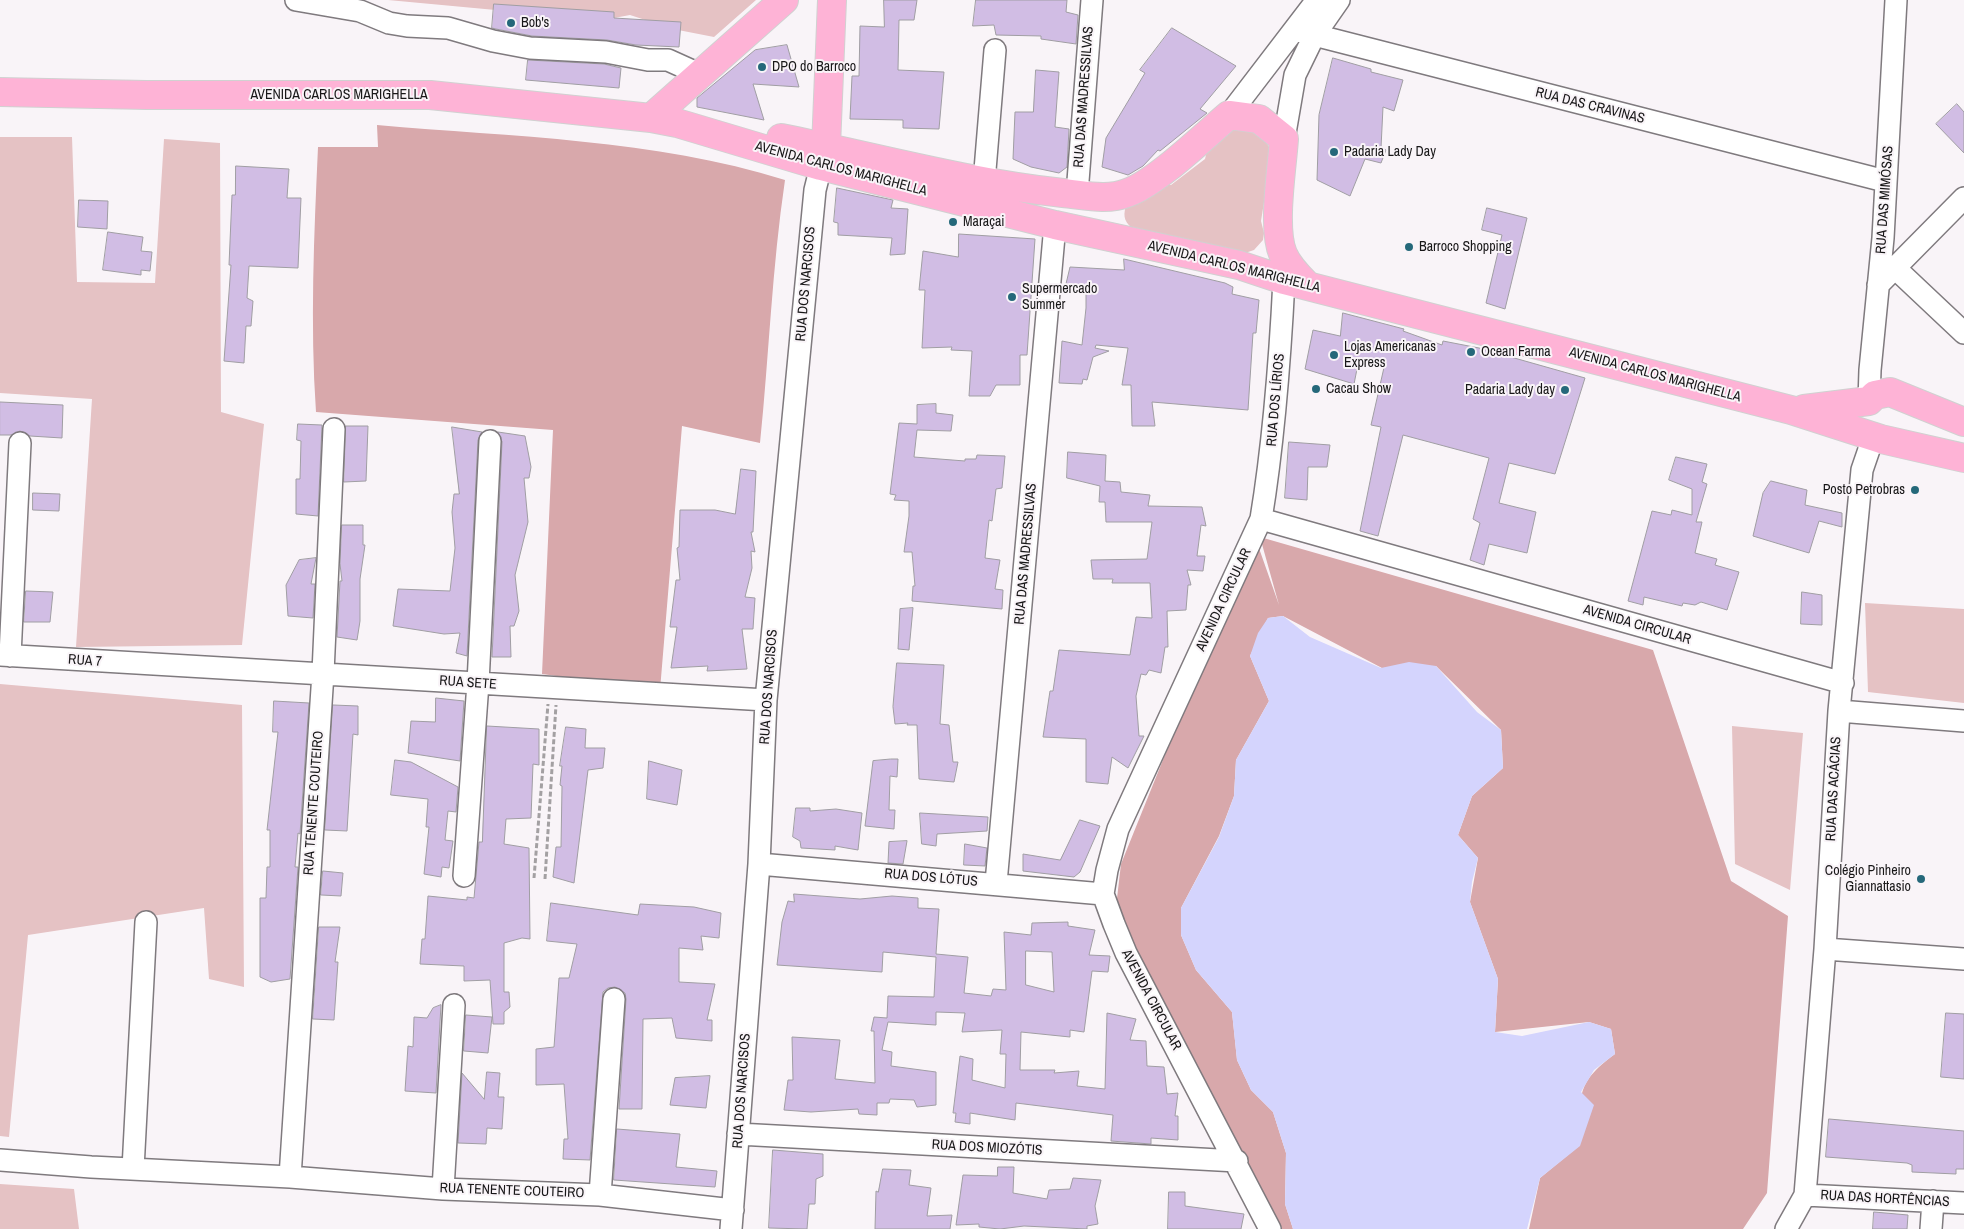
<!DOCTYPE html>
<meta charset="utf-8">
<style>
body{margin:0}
canvas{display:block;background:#f9f4f8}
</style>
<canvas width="1964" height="1229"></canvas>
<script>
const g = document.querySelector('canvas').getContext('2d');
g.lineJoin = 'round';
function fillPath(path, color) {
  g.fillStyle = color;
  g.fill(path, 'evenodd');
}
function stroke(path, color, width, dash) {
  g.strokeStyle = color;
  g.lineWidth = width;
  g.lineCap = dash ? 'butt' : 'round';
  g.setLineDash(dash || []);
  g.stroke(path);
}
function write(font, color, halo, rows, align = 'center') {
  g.font = font + ' "Archivo Narrow",sans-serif';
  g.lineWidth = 4;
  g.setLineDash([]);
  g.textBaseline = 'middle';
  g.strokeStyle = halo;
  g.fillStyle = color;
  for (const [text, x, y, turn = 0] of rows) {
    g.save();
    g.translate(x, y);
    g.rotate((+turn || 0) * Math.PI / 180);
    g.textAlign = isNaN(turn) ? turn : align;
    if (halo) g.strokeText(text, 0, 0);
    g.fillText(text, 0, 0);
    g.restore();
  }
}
const green = new Path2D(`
 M388,0H756L714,37L673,29L630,15L603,20Z
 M1233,128C1252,131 1263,134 1272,152L1261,221L1264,233L1263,240L1254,250L1242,254L1132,228C1123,221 1123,213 1127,204L1156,184L1171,185L1205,159L1209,143Z
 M0,137H72L77,282L155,283L164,139L220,143L221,412L264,424L242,645L76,647L92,399L0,393Z
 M1865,603L1964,609V703L1868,692Z
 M0,684L242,705L244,987L209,979L204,908L28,935L9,1137L0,1136Z
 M1732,726L1803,733L1790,890L1735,864Z
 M0,1184L74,1189L79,1229H0Z`);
const forest = new Path2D(`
 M377,125C513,137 654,139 785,180C772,267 769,355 760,443L682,426L660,690L542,674L553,430L316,412C310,324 314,235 318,147H378Z
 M1254,534L1279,605L1260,537L1653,650L1731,881L1788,916L1767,1193L1743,1229H1529L1540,1178L1580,1145C1581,1097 1573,1085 1615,1054L1611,1029L1589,1022L1495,1032L1498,979L1470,902L1478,858L1458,835L1472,796L1503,768L1501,730L1436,666L1382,668L1283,616L1268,618L1250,656L1269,701L1236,760L1234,796L1219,836L1181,908V935L1196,970L1232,1012L1237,1060L1251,1090L1273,1112L1286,1153L1285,1204L1293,1229H1272L1114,924L1121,864Z`);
const water = new Path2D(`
 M1283,616L1310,637L1381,668L1409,662L1436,666L1477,712L1501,730L1503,768L1472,796L1458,835L1478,858L1472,882L1470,902L1498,979L1495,1032L1522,1036L1589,1022L1611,1029L1615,1054L1594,1070L1581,1092L1594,1105L1580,1146L1540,1178L1527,1229H1293L1285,1204L1286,1153L1273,1112L1251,1090L1237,1060L1232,1012L1196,970L1181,935V908L1219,837L1234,796L1236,760L1269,701L1250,656L1258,633L1268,618Z`);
const building = new Path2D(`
 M884,0H917L914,20H899L898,70L944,72L939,129L903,128V120L850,119L852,76H859L860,26L884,27Z
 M976,0H1067L1066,12L1078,15L1076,44L1041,39V36L996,35L994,25L973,26Z
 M494,4L614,12V18L681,22L679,47L636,45L607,40L532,36L496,29L492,28Z
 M1172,28L1236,66L1200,109L1207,113L1160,151L1158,150L1143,166L1128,175L1102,167L1106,138L1145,73L1140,70Z
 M787,45L799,87L753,84L764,120L697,107V98L755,50Z
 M1333,58L1371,69V72L1403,80L1394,111L1383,107L1381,148L1386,150L1381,163L1365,159L1350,196L1317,180L1319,115Z
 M528,60L604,64L621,68L619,88L526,80Z
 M1036,70L1059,72L1055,127L1069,129L1067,167L1059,173L1031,167L1013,159L1015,112H1033Z
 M1957,104L1964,112V153L1936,124Z
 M236,166L289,169L287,198H301L298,268L249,266L247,298L253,301L251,326H246L244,363L224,361L231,265H229L232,195H235Z
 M837,188L893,200L891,208L908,209L905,254L890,255L892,238L838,235V223L834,222Z
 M79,200L108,201L107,229L78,227Z
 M1487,208L1527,218L1505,309L1486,303L1502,235L1482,230Z
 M108,232L143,237L141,251L152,252L150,271L141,270V275L103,270Z
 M959,234L1035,239L1027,355H1020V385H996L990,396H969L972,351L951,350L952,347L922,348L925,290H919L923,251L958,257Z
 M1124,259L1225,283L1233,287L1232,294L1259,300L1256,333H1253L1248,410L1152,402L1155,426H1132L1131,385H1122L1128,348L1096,345L1095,348L1109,351L1093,357L1087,380L1083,379L1082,384L1059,383L1062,341L1082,345L1086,308V290L1065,288L1070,267L1124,270Z
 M1343,313L1404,329L1403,331L1442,345L1443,341L1479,348L1585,378L1555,474L1509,463L1499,503L1536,512L1527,553L1489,544L1484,565L1470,560L1480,523L1473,519L1489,458L1403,435L1378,536L1360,531L1381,427L1371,425L1385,363L1359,359L1354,384L1305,369L1313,330L1340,336Z
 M0,402L63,405L62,438L30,436L20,431L11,435H0Z
 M936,404V413L953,415L951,431L917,430L914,457L965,461V459H976L977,455L1005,456L1002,488L996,489L992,521L989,520L985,558L1000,560L995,589L1003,590L1002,609L912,601L913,586H915L912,552H904L909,516V501L894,500L896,495L890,494L899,423L917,424V405Z
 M298,424L322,425L318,516L296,514V479H300L301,441L297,440Z
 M346,426H368L366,481L344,482Z
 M452,427L482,432L478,440L467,656L456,653L460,633L444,634L393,626L398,589L450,591L455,548L452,512L454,494H459Z
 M498,432L525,436L531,467L529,478H524L528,522L515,575L519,611L514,626H510L511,657H492L502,442Z
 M1289,442L1330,445L1327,467H1308L1307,500L1285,498Z
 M1068,452L1106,455L1105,481L1120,482L1121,492L1150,495L1148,506L1202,507L1206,526L1201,525L1197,556H1205L1203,571L1187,570L1191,585H1188L1186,610L1167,611L1168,647H1165L1161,673L1149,670L1146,675L1141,674L1136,696L1139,736H1144L1128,768L1112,757L1108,784L1086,782V739L1043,737L1050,691H1053L1059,650L1130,655L1136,617L1152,618L1150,583H1112L1113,579H1093L1091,560L1147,559L1152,522H1106L1105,502H1099L1100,486L1067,478Z
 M1676,457L1707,464L1702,482L1707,484L1696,522H1702L1695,553L1717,559L1715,565L1739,572L1727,610L1701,602L1695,605L1683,603L1682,606L1644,597L1643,605L1628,601L1652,511L1671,515L1672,510L1692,515V489L1669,480Z
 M741,469L756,471L753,532H751L755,552L751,551L752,568L745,597L755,598L753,629H742L747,669L707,671L708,666L671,668L677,627H670L676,580H680L677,548L679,547L680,510H715L735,514Z
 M1771,481L1807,490L1805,505L1842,513V527L1819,521L1809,553L1753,536L1763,493Z
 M33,493L60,494L59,511L33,510Z
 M342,525H363V545H365L360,579V621L357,640L337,637L340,581H342L340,564Z
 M316,558L311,584H315L313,618L288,616L286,585L299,560Z
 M26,591L53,592L50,622H24Z
 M1802,592L1822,595V625L1801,624Z
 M913,608L909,650L898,649L900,609Z
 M897,663L944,665L940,724L949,725L953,762H958L954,782L919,779L917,725H907L908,723L895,724L893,707Z
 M436,698L464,701L460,761L408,753L411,721L435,722Z
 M274,701L309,703L300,834L298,833L295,867H298L290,979L271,982L260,977V898H266L267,867H270V830H267L278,732H273Z
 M333,705L358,706V735L353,734L347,831L325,830Z
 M487,726L539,729V765L533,764L531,818L506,819L504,844L529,848L530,939L522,938L504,943V992H509L510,1007L504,1012V1024H493L490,980L464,981V966L420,964L422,939H425L428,896L467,900V897L474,898L479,842H482Z
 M566,727L586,729L585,748H605L603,768L588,770L574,883L553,877L556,847H561L562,786L560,785L562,766H560Z
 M891,759H898L897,777L890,776L889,810H895L894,829L865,826L873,761Z
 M395,760L411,762L458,787L456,812L448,811L445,840L453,841L449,868L442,867L441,877L424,874L429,827H426L428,799L391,795Z
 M649,761L682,770L677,805L647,799Z
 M796,808H810V811L836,809L862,813L858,850L835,846V850L801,848L800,841L793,837Z
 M920,813L988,817L987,831L937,834L936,846L922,844Z
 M1080,820L1100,826L1080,872L1074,877L1023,871V854L1060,860Z
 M907,841L903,864L888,863L889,842Z
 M965,844L987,848L985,866L964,865Z
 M323,871L343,873L341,896L321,895Z
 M794,894L860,899L892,896L918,898V908L939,909L936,954L968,957L964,993L991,996L993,989L1006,990L1004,932L1031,935L1032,923L1068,922V926L1095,930L1089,955L1110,956L1108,972L1092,971L1084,1032L1070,1030V1037L1021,1032L1020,1070H1055L1054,1073L1079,1071L1077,1086L1105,1089L1107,1013L1136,1019L1130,1040L1146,1041L1147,1066L1164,1067L1167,1094L1178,1093L1175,1116H1178V1140L1151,1138V1144L1111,1141L1113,1115L1016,1103L1015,1120L970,1113V1124L955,1122L956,1113H953L960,1056L973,1059L972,1080L1005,1088L1006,1054H1000L1002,1030L962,1032L965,1013L936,1012V1025L888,1022L882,1050L892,1052L891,1066L936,1072V1105L917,1107L914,1100L890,1099L889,1103H877V1115L859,1114L858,1109L811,1112L784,1110L788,1080H793L792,1037L840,1040L835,1079L875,1083L874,1031H871L874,1017L887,1018L888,996L934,997L936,957L883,952L882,972L777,965L782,922L788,901L794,902ZM1026,951L1052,952L1054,992L1026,985Z
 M551,903L638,915L640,904L694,907L721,913L719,938L701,936L703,950L679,948V982L715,984L707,1020H712V1041L676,1038L672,1018L643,1019L642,1109H619L626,999L625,993L615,987L608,988L603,992L590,1160L563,1159L564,1139H568L564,1084L536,1085V1049L554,1047L559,978H569L577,944L547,941Z
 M319,927H340L335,962H338L334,1020L313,1019Z
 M441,1005L436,1093L405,1091L408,1046L413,1047L414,1017L427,1018L433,1008Z
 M1946,1013L1964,1014V1079L1941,1077Z
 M466,1015L492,1017L488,1053L464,1051Z
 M487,1072L500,1073L498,1097H504L502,1129L487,1128L486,1144L458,1143L462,1073L484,1099Z
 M710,1076L706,1108L670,1105L675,1078Z
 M1829,1119L1964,1131V1169H1956V1174L1912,1172V1165L1907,1163L1826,1157Z
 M617,1129L680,1134L676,1167L717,1171L715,1187L614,1180Z
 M773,1150L823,1154V1176L816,1179L815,1204H809L807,1229L769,1228Z
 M998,1167H1014L1013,1193L1047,1199L1049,1190L1070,1189L1073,1178L1101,1180L1095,1206L1098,1224L1087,1226V1229L1024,1226L1000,1229L979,1227V1224L956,1225L963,1175L997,1176Z
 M883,1169L911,1170L909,1185L931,1188L927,1216L952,1215L950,1229H875L876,1191L878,1192Z
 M1169,1192H1185V1206L1244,1214L1241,1229H1168Z
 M1874,1212L1908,1215L1907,1229H1873Z`);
const path = new Path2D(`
 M534,878L548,704
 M545,879L556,705`);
const minor = new Path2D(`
 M296,0L360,11L389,23L407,26L448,28L493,41L530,48L606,52L648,60H668L699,74
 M1295,30L1885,181
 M1229,115L1317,0
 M1284,139L1295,75L1314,36L1339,0
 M984,182L995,50
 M1077,194L1092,0
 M1895,268L1964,333
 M1878,285L1964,198
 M1869,401L1870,370L1883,238L1896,0
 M1261,519C1274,440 1280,360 1284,280
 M0,655L766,700
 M10,656L20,443
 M1839,711L1964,721
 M759,864L1103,894
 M464,876L478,683L490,441
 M996,883L1055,225
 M1825,949L1964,959
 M738,1134L1237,1161
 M0,1160L91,1167L290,1177L443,1189L600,1195L733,1210
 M133,1169L146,922
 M290,1177L323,673L334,429
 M443,1189L454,1005
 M600,1195L614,999
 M1805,1195L1964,1203
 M731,1229L759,864L766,700L815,190L821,166
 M1270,1229L1126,953L1114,924L1103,894L1107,870L1118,829L1261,519L1843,683
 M1786,1229L1805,1195L1825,949L1839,711L1862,470L1874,435
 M1931,1229L1933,1201`);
const major = new Path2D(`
 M0,92L147,95H430L651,118L677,123L821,166L1055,225L1239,265L1284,280L1791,410L1881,439L1964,458
 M651,118L784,0
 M781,138C875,157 968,183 1063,193C1084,195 1107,201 1127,193C1156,183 1204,136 1229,115L1259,119L1284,139C1282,169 1272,228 1283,254C1288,266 1297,275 1306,284
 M821,165L826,147L832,0
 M1804,409L1869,401L1875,395L1890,392L1964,422`);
const markers = [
 [511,23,5,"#25687a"],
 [762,67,5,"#25687a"],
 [1334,152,5,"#25687a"],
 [953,222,5,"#25687a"],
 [1409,247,5,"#25687a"],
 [1012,297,5,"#25687a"],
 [1471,352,5,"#25687a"],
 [1334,355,5,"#25687a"],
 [1316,389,5,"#25687a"],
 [1565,390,5,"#25687a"],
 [1915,490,5,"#25687a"],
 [1921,879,5,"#25687a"]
];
const poiNames = [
 ["Bob's",521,23],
 ["DPO do Barroco",772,67],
 ["Padaria Lady Day",1344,152],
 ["Maraçai",963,222],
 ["Barroco Shopping",1419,247],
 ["Supermercado",1022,289],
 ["Summer",1022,305],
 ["Lojas Americanas",1344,347],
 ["Express",1344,363],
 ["Ocean Farma",1481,352],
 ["Cacau Show",1326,389],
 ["Padaria Lady day",1555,390,"right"],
 ["Posto Petrobras",1905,490,"right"],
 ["Colégio Pinheiro",1911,871,"right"],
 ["Giannattasio",1911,887,"right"]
];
const streetNames = [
 ["AVENIDA CARLOS MARIGHELLA",339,95],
 ["RUA DAS MADRESSILVAS",1084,97,-86],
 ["RUA DAS CRAVINAS",1590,106,14],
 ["AVENIDA CARLOS MARIGHELLA",841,169,15],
 ["RUA DAS MIMÓSAS",1885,200,-86],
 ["AVENIDA CARLOS MARIGHELLA",1234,267,14],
 ["RUA DOS NARCISOS",806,284,-85],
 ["AVENIDA CARLOS MARIGHELLA",1655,375,15],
 ["RUA DOS LÍRIOS",1276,400,-85],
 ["RUA DAS MADRESSILVAS",1026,554,-85],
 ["AVENIDA CIRCULAR",1224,600,-65],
 ["AVENIDA CIRCULAR",1637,625,16],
 ["RUA 7",85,661,4],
 ["RUA SETE",468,683,4],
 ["RUA DOS NARCISOS",769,687,-86],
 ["RUA DAS ACÁCIAS",1834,789,-87],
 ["RUA TENENTE COUTEIRO",314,803,-86],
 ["RUA DOS LÓTUS",931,878,5],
 ["AVENIDA CIRCULAR",1151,1000,62],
 ["RUA DOS NARCISOS",742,1091,-86],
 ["RUA DOS MIOZÓTIS",987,1148,3],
 ["RUA TENENTE COUTEIRO",512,1191,2],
 ["RUA DAS HORTÊNCIAS",1885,1199,3]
];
fillPath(green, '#e5c2c4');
fillPath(forest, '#d8a8ab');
fillPath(water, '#d4d4fd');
fillPath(building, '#d1bde4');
stroke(building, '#a09ea3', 1);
stroke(minor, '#7f7a7e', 24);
stroke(major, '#d1d1d1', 30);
stroke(path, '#a3a0a2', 3, [5, 2.5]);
stroke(minor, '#fff', 21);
stroke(major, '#feb3d6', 28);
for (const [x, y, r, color] of markers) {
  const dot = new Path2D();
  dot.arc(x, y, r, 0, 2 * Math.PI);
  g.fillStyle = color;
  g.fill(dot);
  stroke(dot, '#f9f4f8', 2);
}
write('14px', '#181718', '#f9f4f8', poiNames, 'left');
write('14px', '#181718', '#f9f4f8', streetNames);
</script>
